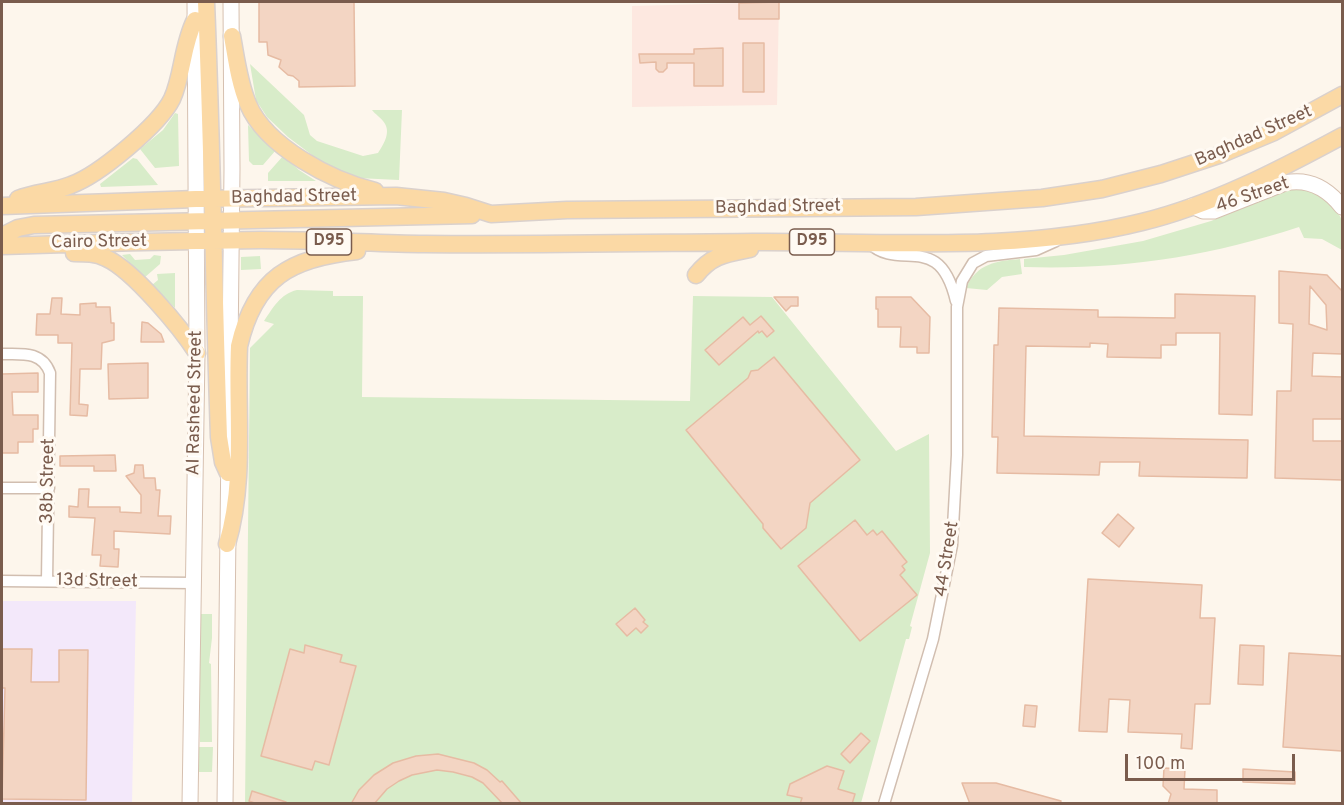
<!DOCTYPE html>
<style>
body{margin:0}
#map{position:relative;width:1344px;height:805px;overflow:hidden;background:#fdf6ec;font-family:Overpass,sans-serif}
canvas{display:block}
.frame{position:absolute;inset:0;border:3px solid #7a5c4d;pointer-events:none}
.scale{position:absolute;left:1125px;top:754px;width:170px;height:27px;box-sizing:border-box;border:3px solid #7a5c4d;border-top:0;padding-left:8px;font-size:18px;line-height:21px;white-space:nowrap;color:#7a5c4d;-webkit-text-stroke:4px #fffaf3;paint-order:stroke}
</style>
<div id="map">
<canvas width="1344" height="805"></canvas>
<div class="frame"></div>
<div class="scale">100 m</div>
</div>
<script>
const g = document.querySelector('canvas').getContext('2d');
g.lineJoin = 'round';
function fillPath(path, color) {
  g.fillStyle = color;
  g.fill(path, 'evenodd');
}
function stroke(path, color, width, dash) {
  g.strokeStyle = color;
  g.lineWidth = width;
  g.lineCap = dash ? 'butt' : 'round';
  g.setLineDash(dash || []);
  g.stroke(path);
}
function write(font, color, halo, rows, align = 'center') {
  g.font = font + ' Overpass,sans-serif';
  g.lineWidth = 6;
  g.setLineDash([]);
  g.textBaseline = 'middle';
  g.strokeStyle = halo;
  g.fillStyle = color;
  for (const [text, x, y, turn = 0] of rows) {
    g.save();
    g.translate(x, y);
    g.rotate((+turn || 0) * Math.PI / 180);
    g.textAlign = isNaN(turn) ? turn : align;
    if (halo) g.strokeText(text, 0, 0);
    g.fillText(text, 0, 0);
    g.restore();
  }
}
const commercial = new Path2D(`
 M779,2L777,105L632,107V6Z`);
const education = new Path2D(`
 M2,601H136L132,803L2,804Z`);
const green = new Path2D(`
 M250,64L304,115L310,135L317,141L363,156L378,153C384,144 392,131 383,121C379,116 376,115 372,110H402L399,180L357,178L332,170L288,137L267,117L256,100Z
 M175,113L178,114L179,166L155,168L140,149L163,130Z
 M248,125L276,150L263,165H253L249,161Z
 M283,156L299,170L316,181H268V173Z
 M133,158L137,159L158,185L101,187L100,184Z
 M1302,188C1317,193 1337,204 1342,221C1344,229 1342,241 1342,250L1322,239L1304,238L1299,227C1207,257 1121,270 1024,267V259L1064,255L1143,241L1211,221L1287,190Z
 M130,254L135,260L150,259L154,255L161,256L160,264L144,278L122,255Z
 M260,256L261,269L241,270V257Z
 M1020,259L1022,274L1002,277L987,290L966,288C977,263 997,261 1020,259Z
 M175,273V308L152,285L158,280L157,274Z
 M297,290L333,291V296H363L362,397L690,401L693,296L772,297L896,451L929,434L930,553L910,626L912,627L909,639H906L861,803L245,804L250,348L274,324L264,321C273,308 280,294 297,290Z
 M200,614H212V638L209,663L211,664L212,742H200Z
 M199,747H213L212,772H198Z`);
const building = new Path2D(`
 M259,2H354L355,86L299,87V81L293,76L288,75L279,67L281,60L268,55L267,42H259Z
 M779,2V19H739V3Z
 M743,43H764V92H743Z
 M723,48V86H694V63H667V68L663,72H659L656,69V62L640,63L639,54H694V49Z
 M1279,271L1327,275L1342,291V354L1313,353L1312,376L1342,377V419H1313V441H1342V480L1275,478L1277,391H1291L1293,324L1279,323ZM1310,286L1326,305L1327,330L1309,324Z
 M1175,294L1255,296L1252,415L1219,414L1220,333H1176V345H1161V358L1107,357L1108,344L1090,343V347L1026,346L1024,436L1248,440L1247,478L1139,476L1140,462H1100L1099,475L997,473L998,437H992L994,345H998L999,308L1098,310V317L1175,318Z
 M774,297H798V306H791L786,311Z
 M876,297H911L930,317L929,353H917V347H900L901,327H878V309H876Z
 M52,298H62L61,314L80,315V304L96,303V307H110L111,323H114V340L102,343L101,369H80L79,404L88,405L87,416L70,415L72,343H58V335H36L37,314H50Z
 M761,316L774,331L767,337L762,331L759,333L758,331L719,365L705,350L743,317L750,325Z
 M142,322L148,323L161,334L164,342H141Z
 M774,357L860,460L810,503L806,528L781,549L763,528V524L686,430L748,378L751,371L758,370Z
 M148,363V398L109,399L108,364Z
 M38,373V392H12L13,415H38V429H33V442H18V453H2V374Z
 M115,455L116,471H94V466H60V456Z
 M135,465H143L144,478H155L156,490H160L158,516H171L170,534L114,531V549H119L118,567L100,566L101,555H92L95,518L69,517V506L78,507L79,489H89L88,507H120V512L141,513V495L126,476L134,473Z
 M1118,514L1134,528L1119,547L1102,533Z
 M855,520L867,535L873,530L877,535L882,531L907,562L902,566L905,570L900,575L917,595L860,641L798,566Z
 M1088,579L1202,585L1200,618H1215L1210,704H1195L1192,749L1181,748L1182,734L1128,732L1130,700L1109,699L1107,732L1079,731Z
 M635,608L645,620L643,622L648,626L641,633L636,628L627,636L616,624Z
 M305,645L342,655L340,662L356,666L329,765L315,761L312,770L261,756L290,649L304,653Z
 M1240,645L1264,646L1263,685L1238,684Z
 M2,649H32L31,682H59V650H88L86,800L2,799L5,688H2Z
 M1289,653L1342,656V751L1283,747Z
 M1025,705L1037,706L1035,727L1023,726Z
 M861,733L870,741L850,763L841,754Z
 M438,754L474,763L487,770L500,782L502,781L522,804H503L483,783L472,777L453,772L437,770L412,775L399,781L387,789L374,804H351L359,790L374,775L393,763L416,756Z
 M827,766L844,771L838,789L855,794L852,804H800L802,798L787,795L790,784Z
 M1164,768L1185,769L1184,789L1217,790V804H1168L1171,794L1163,786Z
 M1243,769L1295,772V784L1243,782Z
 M962,783H996L1061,801L1060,804H970Z
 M252,791L286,802V804H257L249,801Z`);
const street = new Path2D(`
 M869,243C900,273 939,229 956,301
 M2,354C22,354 42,351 50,373L47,581
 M2,488H49
 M2,581L193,583
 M884,804L933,639L952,545L957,455V307L962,281L973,263L986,256L1036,250L1056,241`);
const secondary = new Path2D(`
 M1192,206L1203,211H1214L1285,183C1309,178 1327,188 1342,207
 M190,804L197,353L195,2
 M225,804L232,169L231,2`);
const primary = new Path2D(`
 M206,2C212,147 214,292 219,437L223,462L228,473
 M232,36C236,58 239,83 248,104C266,147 332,181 375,191
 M18,199C35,192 54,192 71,185C99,175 159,125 172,99C183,75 182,46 195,20
 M2,206L196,199L396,196L444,201L466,206L491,214L567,210L916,207L1042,198L1102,189L1161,174L1219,155L1274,132L1342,95
 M2,236L18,228L34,225L472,215
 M2,246C88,243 175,241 261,240C316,240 371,243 425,244C535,245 644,243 753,242C880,241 1018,253 1142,222C1212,205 1279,170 1342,136
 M74,253C85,253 96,253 106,258C133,270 181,328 197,353
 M696,275C712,255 725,254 750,249
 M227,544C246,480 236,412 239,346C255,277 291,258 357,251`);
const shields = [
 [329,242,45],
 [812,242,45]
];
const shieldNames = [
 ["D95",329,242],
 ["D95",812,242]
];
const streetNames = [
 ["Baghdad Street",1254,137,-24],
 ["46 Street",1253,196,-19],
 ["Baghdad Street",294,198,-1],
 ["Baghdad Street",778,208,-1],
 ["Cairo Street",99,243,-1],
 ["Al Rasheed Street",196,403,-89],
 ["38b Street",49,481,-89],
 ["44 Street",948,559,-81],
 ["13d Street",97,582,1]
];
fillPath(commercial, '#fde8e0');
fillPath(education, '#f3e8fa');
fillPath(green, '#d8ecc9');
fillPath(building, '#f3d5c3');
stroke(building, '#e6bba3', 1.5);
stroke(street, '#d1beb0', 13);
stroke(secondary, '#d6c0b0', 17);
stroke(primary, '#dad1cd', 19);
stroke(street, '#fff', 10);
stroke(secondary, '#fff', 15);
stroke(primary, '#fbd9a5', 16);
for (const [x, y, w] of shields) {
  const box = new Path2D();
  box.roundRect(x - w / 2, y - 13, w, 26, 4.5);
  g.fillStyle = '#fffaf3';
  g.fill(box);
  stroke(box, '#7a5c4d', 1.5);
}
write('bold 16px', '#7a5c4d', null, shieldNames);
write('18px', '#7a5c4d', '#fffaf3', streetNames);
</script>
